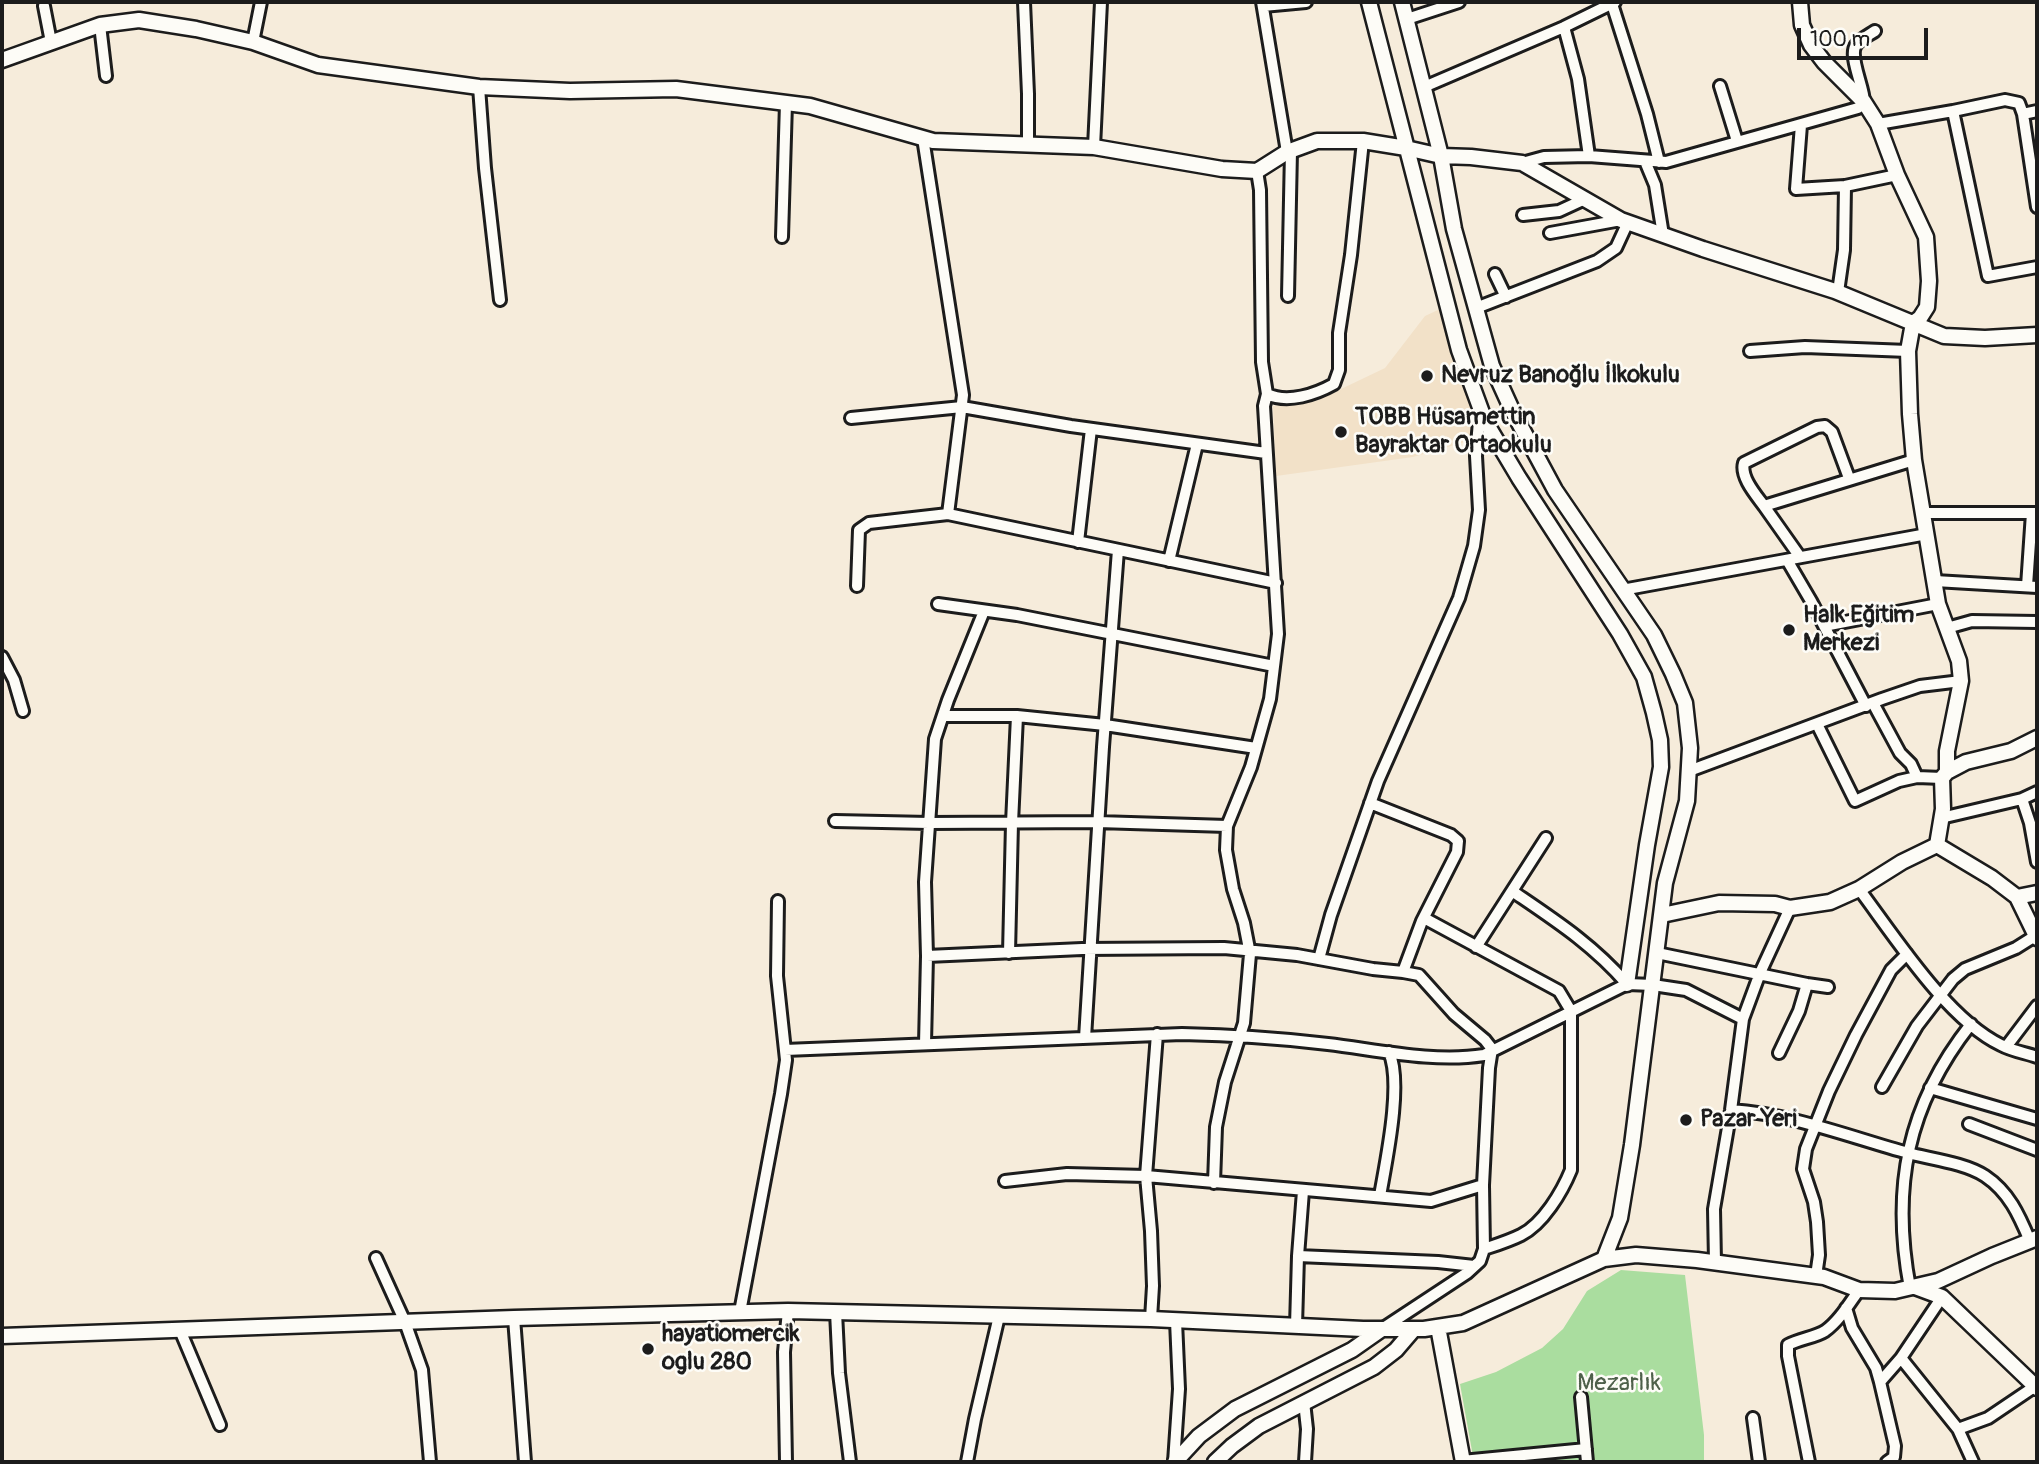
<!DOCTYPE html>
<meta charset="utf-8">
<style>
body{margin:0}
#map{position:relative;width:2039px;height:1464px;overflow:hidden;background:#f6ecdb;font-family:Pangolin,sans-serif}
canvas{display:block}
.frame{position:absolute;inset:0;border:4px solid #1c1c1c;pointer-events:none}
.scale{position:absolute;left:1797px;top:28px;width:131px;height:32px;box-sizing:border-box;border:4px solid #1c1c1c;border-top:0;padding-left:9px;font-size:21px;line-height:24px;white-space:nowrap;color:#1c1c1c;-webkit-text-stroke:5px #fdfcf7;paint-order:stroke}
</style>
<div id="map">
<canvas width="2039" height="1464"></canvas>
<div class="frame"></div>
<div class="scale">100 m</div>
</div>
<script>
const g = document.querySelector('canvas').getContext('2d');
g.lineJoin = 'round';
function fillPath(path, color) {
  g.fillStyle = color;
  g.fill(path, 'evenodd');
}
function stroke(path, color, width, dash) {
  g.strokeStyle = color;
  g.lineWidth = width;
  g.lineCap = dash ? 'butt' : 'round';
  g.setLineDash(dash || []);
  g.stroke(path);
}
function write(font, color, halo, rows, align = 'center') {
  g.font = font + ' Pangolin,sans-serif';
  g.lineWidth = 5;
  g.setLineDash([]);
  g.textBaseline = 'middle';
  g.strokeStyle = halo;
  g.fillStyle = color;
  for (const [text, x, y, turn = 0] of rows) {
    g.save();
    g.translate(x, y);
    g.rotate((+turn || 0) * Math.PI / 180);
    g.textAlign = isNaN(turn) ? turn : align;
    if (halo) g.strokeText(text, 0, 0);
    g.fillText(text, 0, 0);
    g.restore();
  }
}
const built = new Path2D(`
 M1440,309L1446,319L1475,420V439L1413,457L1276,476L1273,406L1316,401L1385,368L1425,316Z`);
const green = new Path2D(`
 M1621,1270L1685,1275L1704,1435V1462H1474L1460,1384L1496,1372L1542,1348L1563,1329L1587,1291Z`);
const street = new Path2D(`
 M1024,2L1028,94V145
 M1262,2L1287,152
 M1612,4L1647,114L1659,162
 M44,6L51,42
 M1263,6L1306,2
 M1407,19L1459,2
 M100,25L106,76
 M1564,27L1578,79L1589,156
 M253,42L261,2
 M1720,86L1737,141
 M479,87L485,168L500,300
 M1424,87L1564,27L1615,2
 M1953,111L1988,276L2037,267
 M2023,114L2037,111
 M1878,124L1953,111L2005,100L2019,103L2023,114L2037,207
 M1801,125L1796,189L1845,186L1897,175
 M923,138L963,395L948,514
 M1094,147L1101,2
 M1645,161L1655,185L1663,235
 M1522,163L1544,157L1589,156L1666,162L1858,108L1864,102C1864,87 1848,56 1856,45C1859,40 1869,35 1875,31
 M1257,171L1260,190L1262,362L1267,394C1288,404 1316,394 1334,384L1339,370V333L1351,255L1363,141
 M1523,215L1559,211L1585,199
 M1550,233L1621,220
 M782,237L786,103
 M1495,274L1506,297
 M1838,292L1844,250L1845,186
 M1288,296L1291,151
 M1476,308L1597,261L1616,248L1628,222
 M1750,351L1805,347L1908,351
 M851,418L962,407L1071,426L1266,453
 M1849,478L1832,432L1825,426L1817,427L1744,463C1740,477 1756,495 1764,506L1914,460
 M1764,506L1800,557
 M1923,513H2037
 M1078,542L1091,429
 M1787,560L1811,601L1866,706
 M1169,561L1197,444
 M1935,581L2037,587
 M857,586L859,530L869,523L948,514L1276,583
 M2027,586L2032,513
 M1622,590L1927,534
 M938,604L1017,615L1274,666
 M1824,626L1938,604
 M1947,628L1972,621L2037,622
 M2,657L14,680L23,711
 M1873,703L1900,753L1911,764L1917,777
 M943,716H1017L1105,725L1256,748
 M1817,724L1855,801L1899,781L1917,777L1942,778
 M1689,771L1882,699L1920,686L1961,681
 M2022,799L2030,823L2037,862
 M1370,803L1451,835L1458,841L1457,852L1422,921L1403,972
 M1941,818L2022,799L2037,792
 M835,821L929,823L1098,822L1227,826
 M1859,889C1895,937 1947,1019 2001,1045C2012,1051 2026,1053 2037,1057
 M1512,891C1556,921 1592,944 1627,984
 M1424,918L1559,991L1571,1011V1170C1562,1192 1543,1224 1521,1235C1509,1241 1496,1245 1484,1249
 M1476,947L1546,838
 M1009,953L1012,823L1017,716
 M1657,953L1807,984L1828,987
 M927,956L1082,949L1224,948L1297,955L1373,969L1403,972L1419,975L1454,1014L1485,1040L1492,1049L1489,1068L1483,1185L1484,1249L1480,1261L1467,1273L1382,1329
 M1319,959L1331,915L1378,781L1459,598L1474,546L1479,510L1476,456L1480,410
 M1085,1038L1103,747L1118,550
 M925,1044L927,956L925,882L935,739L948,700L984,611
 M2006,1047L2037,1006
 M785,1050L1182,1034C1232,1035 1279,1038 1328,1044C1378,1050 1434,1063 1484,1055L1627,984L1653,985L1686,990L1743,1019
 M1779,1053L1799,1011L1807,984
 M1882,1087L1917,1026L1953,979L1965,969L2016,948L2035,936
 M1930,1088L2037,1119
 M1731,1110C1792,1114 1850,1137 1908,1153C1931,1159 1965,1163 1985,1176C2009,1192 2019,1215 2030,1241
 M1969,1124L2037,1150
 M1005,1181L1067,1174L1146,1176L1431,1201L1483,1185
 M1214,1183L1216,1127L1225,1082L1244,1023L1250,954L1244,923L1233,889L1226,850L1227,826L1251,767L1270,699L1278,634L1264,406L1267,394
 M1380,1196C1386,1161 1403,1083 1389,1052
 M1298,1256L1438,1262L1474,1266
 M376,1258L405,1322L422,1370L430,1462
 M1715,1262L1714,1209L1731,1110L1743,1019L1760,973L1790,908
 M1816,1276L1819,1255L1817,1222L1814,1202L1803,1169L1806,1149L1829,1091L1856,1035L1891,970L1907,954
 M1910,1288C1891,1188 1907,1105 1971,1024
 M1846,1308L1852,1328L1876,1368L1880,1382
 M740,1312L781,1094L786,1060L777,976L778,901
 M836,1312L839,1373L850,1462
 M514,1318L525,1462
 M1151,1319L1153,1286L1151,1231L1146,1176L1157,1034
 M1296,1326L1298,1256L1303,1191
 M180,1330L220,1425
 M1901,1358L1958,1429L1973,1462
 M1581,1397L1587,1462
 M1304,1402L1307,1429L1305,1462
 M1753,1418L1759,1462
 M1958,1429L1988,1418L2037,1385
 M1462,1461L1586,1449
 M786,1462L784,1352L788,1311
 M967,1462L975,1419L999,1316
 M1174,1462L1179,1389L1176,1321
 M1809,1462L1788,1356V1345C1799,1339 1816,1337 1825,1331C1839,1321 1849,1304 1859,1290
 M1887,1462L1894,1457L1895,1446L1880,1382L1901,1358L1942,1297`);
const secondary = new Path2D(`
 M1369,2L1459,350L1485,421L1519,478L1620,634L1644,677L1654,713L1660,740L1661,767L1647,845L1627,984
 M1402,2L1441,156L1454,229L1492,366L1512,410L1555,490L1654,635L1673,674L1685,703L1690,748L1687,801L1665,883L1632,1145L1620,1218L1604,1259
 M1800,2L1802,25L1811,45L1824,62L1864,102L1878,124L1897,175L1926,237L1929,281L1927,307L1920,318L1913,323L1908,351L1910,414L1914,460L1938,604L1959,661L1961,681L1947,751V772
 M2,60L100,25L139,20L196,29L253,42L318,65L479,87L570,91L676,89L810,106L933,141L1094,147L1222,169L1257,171L1287,152L1317,141H1363L1406,148L1441,156L1471,157L1522,163L1621,220L1703,249L1835,291L1944,336L1985,338L2037,335
 M1937,845L1992,878L2017,897L2037,938
 M2017,897L2037,893
 M1662,915L1719,903L1775,904L1790,908L1830,902L1859,889L1902,862L1937,845L1943,809L1942,778L1947,772L1966,762L2011,751L2037,738
 M1915,1287L1942,1297L2037,1388
 M1438,1327L1463,1462
 M2,1336L514,1318L788,1311L1151,1319L1363,1329H1424L1463,1323L1604,1259L1636,1255L1697,1260L1824,1277L1859,1290L1895,1291L1938,1281L1992,1256L2037,1238
 M1175,1462L1199,1436L1235,1409L1352,1350L1382,1329
 M1215,1462L1232,1446L1259,1426L1374,1367L1396,1350L1414,1329`);
const markers = [
 [1427,376,7,"#1c1c1c"],
 [1341,432,7,"#1c1c1c"],
 [1789,630,7,"#1c1c1c"],
 [1686,1120,7,"#1c1c1c"],
 [648,1349,7,"#1c1c1c"]
];
const poiNames = [
 ["Nevruz Banoğlu İlkokulu",1441,376],
 ["TOBB Hüsamettin",1355,418],
 ["Bayraktar Ortaokulu",1355,446],
 ["Halk Eğitim",1803,616],
 ["Merkezi",1803,644],
 ["Pazar Yeri",1700,1120],
 ["hayatiomercik",662,1335],
 ["oglu 280",662,1363]
];
const parkNames = [
 ["Mezarlık",1619,1384]
];
fillPath(built, '#f2e1c8');
fillPath(green, '#aadd9f');
stroke(street, '#1c1c1c', 16);
stroke(secondary, '#1c1c1c', 19);
stroke(street, '#fdfcf7', 10);
stroke(secondary, '#fdfcf7', 14);
for (const [x, y, r, color] of markers) {
  const dot = new Path2D();
  dot.arc(x, y, r, 0, 2 * Math.PI);
  g.fillStyle = color;
  g.fill(dot);
  stroke(dot, '#fdfcf7', 2.5);
}
write('bold 24px', '#1c1c1c', '#fdfcf7', poiNames, 'left');
write('24px', '#4e604a', '#fdfcf7', parkNames);
</script>
